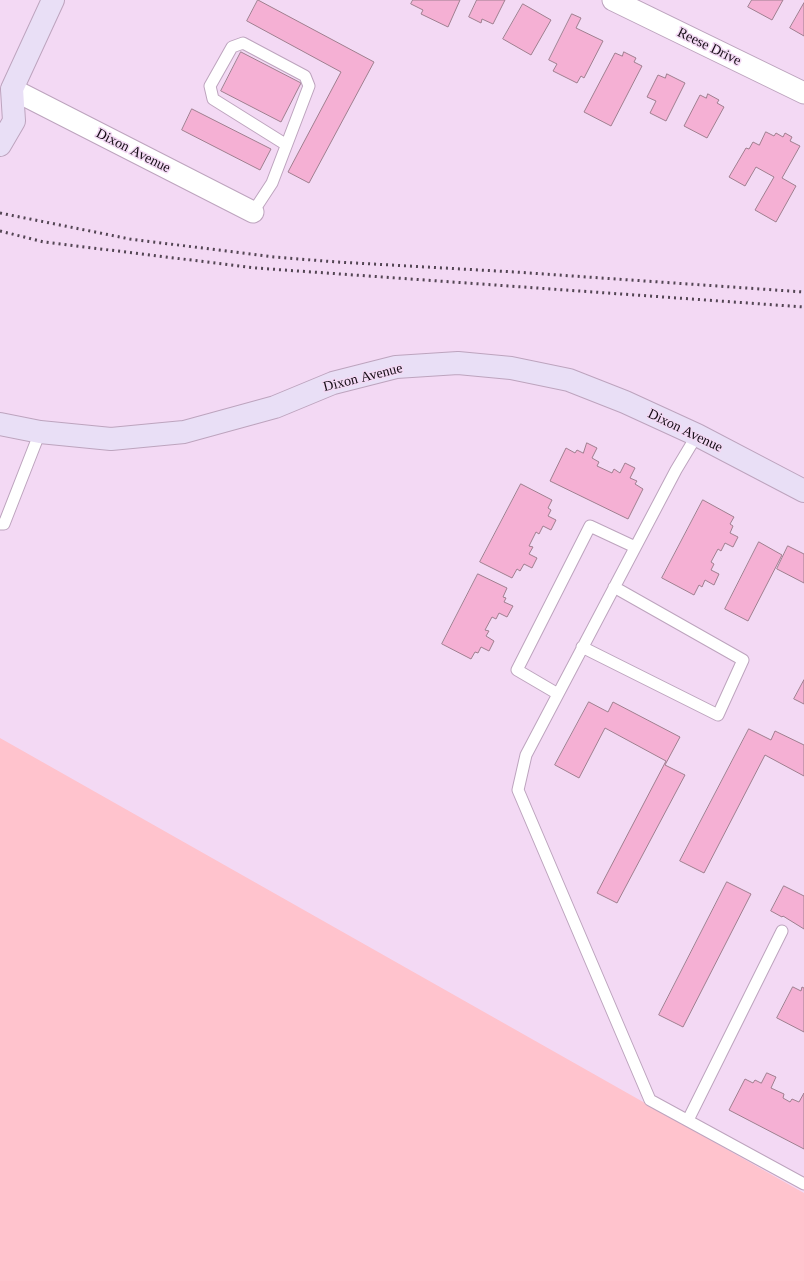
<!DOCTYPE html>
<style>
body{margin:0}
canvas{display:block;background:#f3d9f4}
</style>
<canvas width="804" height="1281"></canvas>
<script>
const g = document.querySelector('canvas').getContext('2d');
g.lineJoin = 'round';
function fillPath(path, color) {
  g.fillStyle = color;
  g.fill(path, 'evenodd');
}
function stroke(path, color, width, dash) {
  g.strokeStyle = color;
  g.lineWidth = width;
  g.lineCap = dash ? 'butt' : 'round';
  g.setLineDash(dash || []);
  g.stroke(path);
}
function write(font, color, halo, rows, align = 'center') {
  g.font = font + ' Georgia,serif';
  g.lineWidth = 3;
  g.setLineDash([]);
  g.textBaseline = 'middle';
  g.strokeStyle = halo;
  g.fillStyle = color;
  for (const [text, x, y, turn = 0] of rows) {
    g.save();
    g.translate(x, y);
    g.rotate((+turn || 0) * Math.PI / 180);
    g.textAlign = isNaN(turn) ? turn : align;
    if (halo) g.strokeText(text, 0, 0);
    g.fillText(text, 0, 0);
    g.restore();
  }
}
const green = new Path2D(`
 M0,738L804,1193V1281H0Z`);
const building = new Path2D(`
 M258,0L374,62L309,183L288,172L341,72L247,21Z
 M413,0H460L448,27L421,14L423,10L411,4Z
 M477,0H505L493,24L482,19L481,23L469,17Z
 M752,0H783L772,20L748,7Z
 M804,3V36L790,28Z
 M523,4L551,20L531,55L503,39Z
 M572,14L581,18L576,28L603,41L584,78L581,76L577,83L553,71L557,64L549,60Z
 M241,52L301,83L281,122L221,91Z
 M624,52L636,58L634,62L642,66L611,126L584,112L615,53L622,56Z
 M667,74L685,83L666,121L650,113L656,101L647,97L658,75L665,78Z
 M708,94L719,100L717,103L724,107L707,138L684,126L700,95L706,98Z
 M192,109L271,149L260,170L182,130Z
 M766,132L774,136L776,133L783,137L785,133L792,137L790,141L800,146L782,178L796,186L776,222L755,210L774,177L756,167L745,186L729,177L746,148L749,149L753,142L759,145Z
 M587,443L597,448L592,458L599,462L597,466L612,473L614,469L620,473L625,463L635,468L630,478L637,481L635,484L643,489L628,519L550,481L566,448L575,453L577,450L583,453Z
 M521,484L552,500L548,508L551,510L548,516L556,520L551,530L543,526L539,534L536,532L529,546L533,547L529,554L537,558L532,568L524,564L520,571L517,569L512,578L480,562Z
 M703,500L734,517L730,524L733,526L730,533L738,537L733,547L725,543L721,551L718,549L711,562L714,564L711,570L719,574L714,585L705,580L702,587L699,585L694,595L662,578Z
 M759,542L782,555L748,621L725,609Z
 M788,546L804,554V583L777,569Z
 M478,574L507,588L503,597L506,598L504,602L513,606L507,617L499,613L496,619L492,617L485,630L489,631L486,636L494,641L489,651L481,647L478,653L475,652L471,659L442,644Z
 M804,680V704L794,699Z
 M589,702L608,712L613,702L680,737L665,765L685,775L617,903L597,893L666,761L605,728L579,778L555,765Z
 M749,729L771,740L775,731L804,745V776L765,755L704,873L680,861Z
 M727,882L751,894L683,1027L659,1015Z
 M784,886L804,896V929L783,916L782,917L771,911Z
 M793,987L801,991L802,987L804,988V1032L777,1018Z
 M767,1073L776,1077L771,1088L784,1094L783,1098L790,1102L792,1099L799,1102L804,1093V1149L729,1110L745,1079L753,1083L755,1080L761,1083Z`);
const lane = new Path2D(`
 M253,212L272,183L309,86L305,76L243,43L232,47L210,86L213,99L285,144
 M697,435L676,470L526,755L518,790L650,1100L804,1184
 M0,524H4L40,432
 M582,647L718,715L743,660L614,587
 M558,694L517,670L590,526L635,547
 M688,1120L782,931`);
const street = new Path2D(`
 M613,0L804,93
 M12,89L253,212`);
const secondary = new Path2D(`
 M0,145L14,121L12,89L53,0
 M0,424L40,432L111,439L184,432L275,407L333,383L396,367L458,363L511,368L569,380L625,402L697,435L804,491`);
const rail = new Path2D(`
 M0,213L130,239L274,257L337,262L515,272L804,292
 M0,231L44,242L256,268L804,307`);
const streetNames = [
 ["Reese Drive",709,47,26],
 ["Dixon Avenue",133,151,27],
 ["Dixon Avenue",363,378,-14],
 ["Dixon Avenue",685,431,26]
];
fillPath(green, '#ffc3cd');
fillPath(building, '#f5b0d4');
stroke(building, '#9f7f8f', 1);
stroke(lane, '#bda4be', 13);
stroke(street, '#bda4be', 23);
stroke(secondary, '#bda4be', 24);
stroke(lane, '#fff', 11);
stroke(street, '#fff', 21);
stroke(secondary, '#e9dff6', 22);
stroke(rail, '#534553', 3, [2, 4]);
write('14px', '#140b14', '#f3d9f4', streetNames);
</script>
